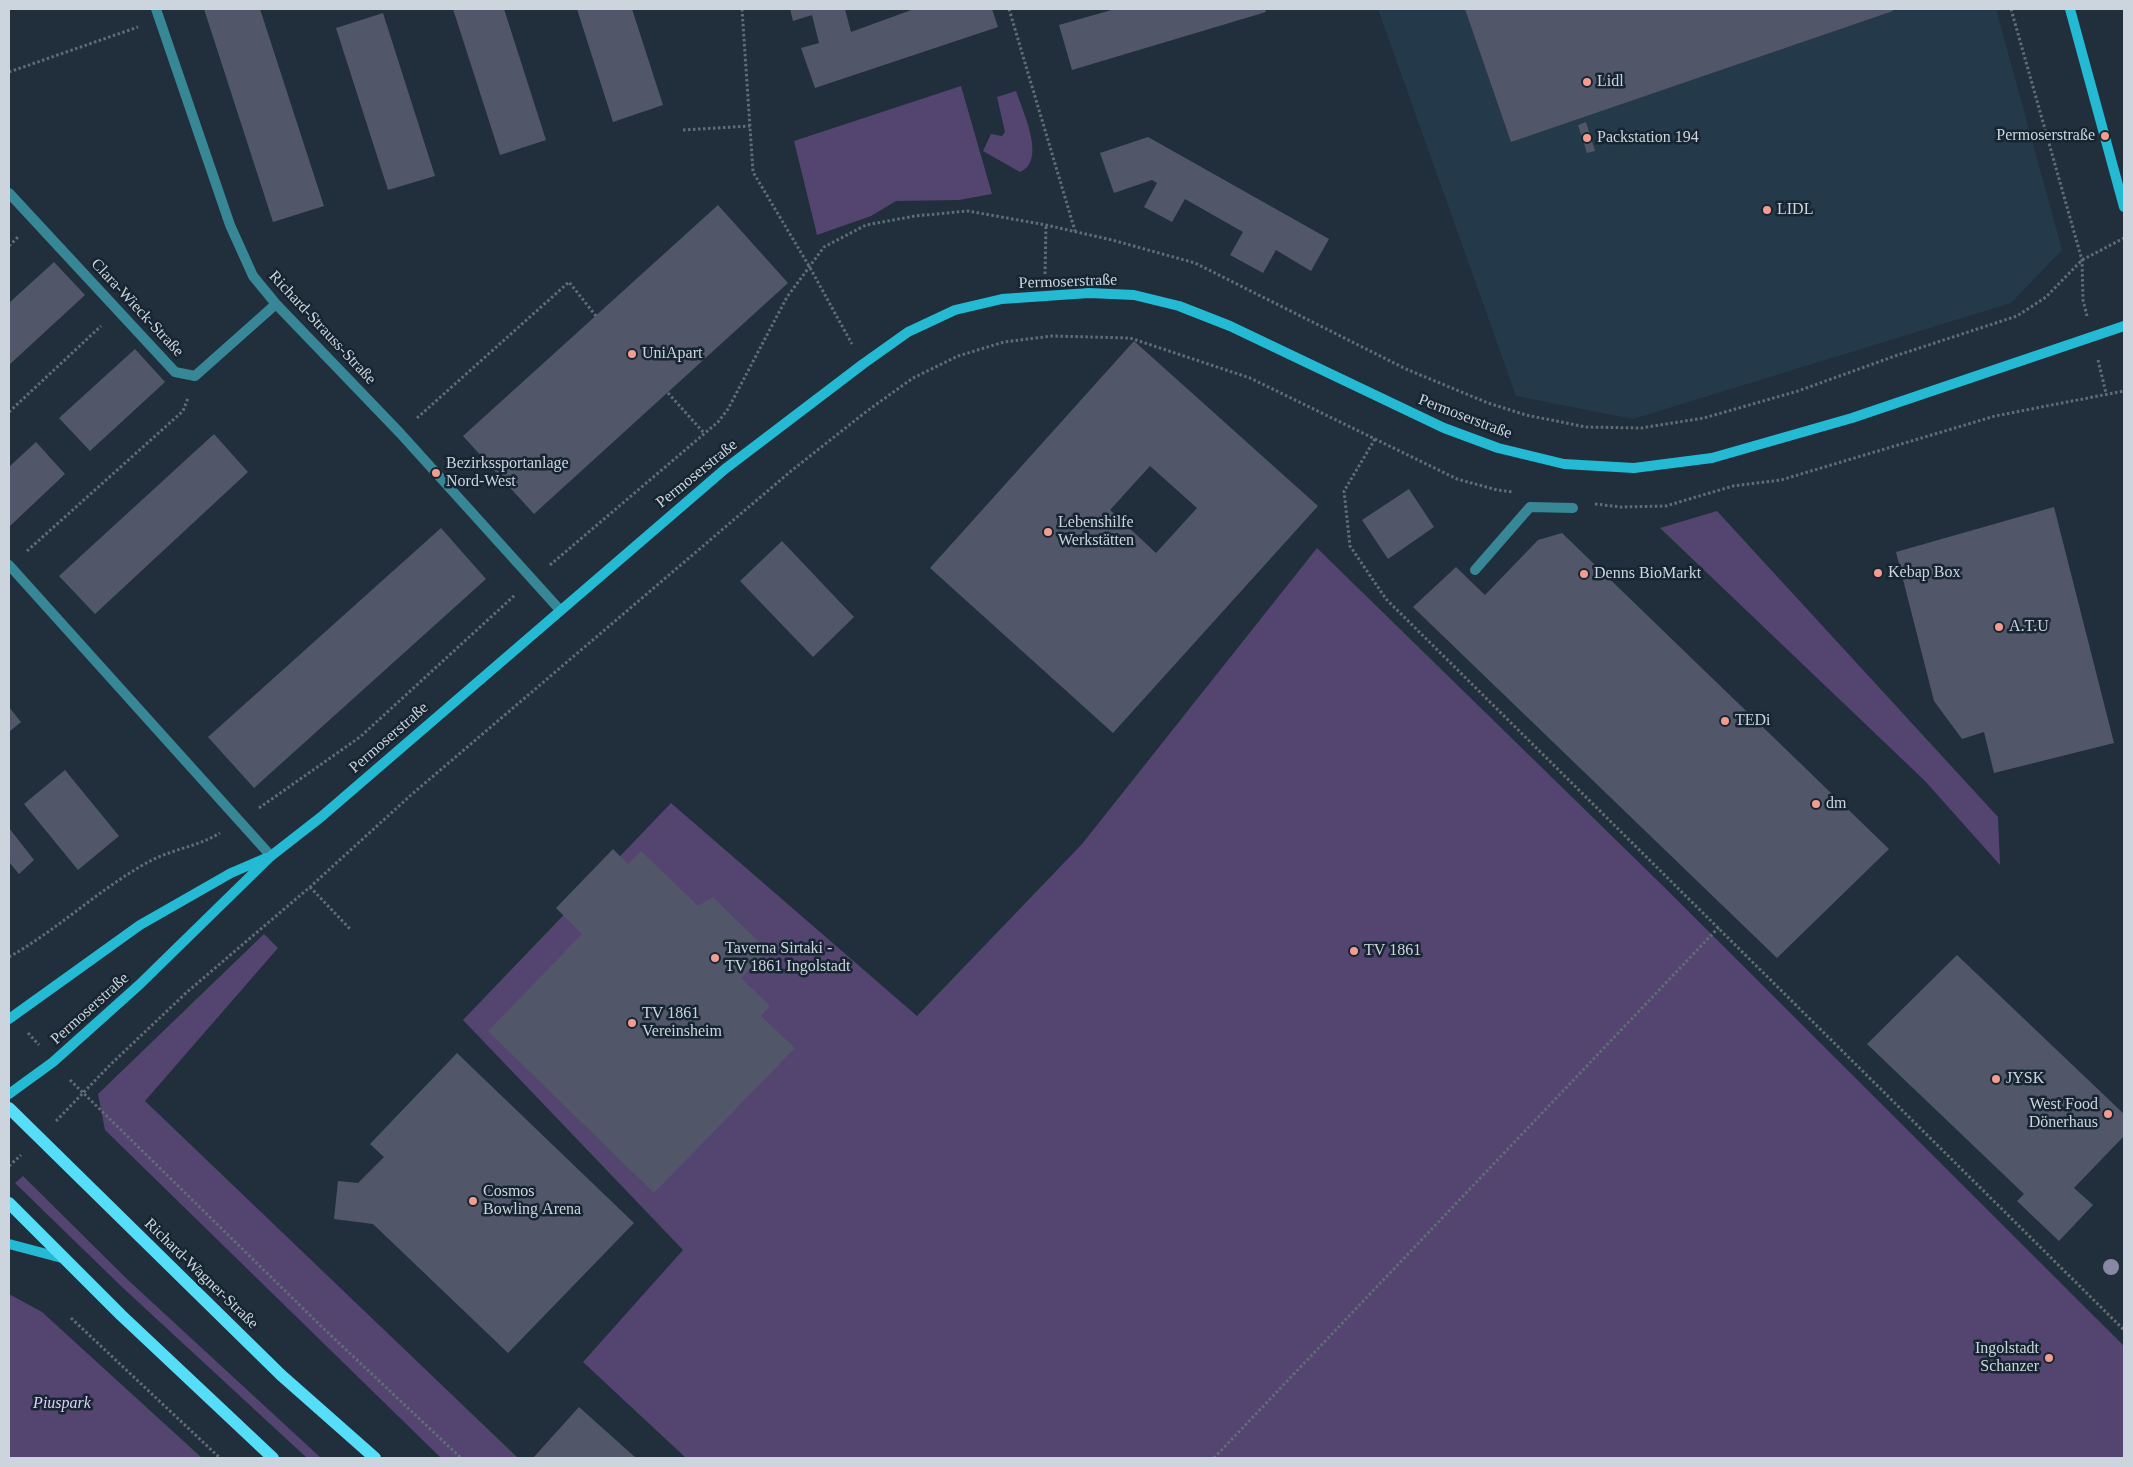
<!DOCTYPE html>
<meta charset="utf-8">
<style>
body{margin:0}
#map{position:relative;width:2133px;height:1467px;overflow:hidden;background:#202f3b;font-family:Georgia,serif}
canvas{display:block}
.frame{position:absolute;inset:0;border:10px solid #ccd5dd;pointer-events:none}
</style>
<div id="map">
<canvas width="2133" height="1467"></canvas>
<div class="frame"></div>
</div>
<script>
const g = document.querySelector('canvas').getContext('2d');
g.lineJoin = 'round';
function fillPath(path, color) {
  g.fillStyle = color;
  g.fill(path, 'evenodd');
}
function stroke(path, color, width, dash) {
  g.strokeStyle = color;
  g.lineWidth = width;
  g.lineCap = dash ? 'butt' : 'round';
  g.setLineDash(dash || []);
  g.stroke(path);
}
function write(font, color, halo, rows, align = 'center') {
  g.font = font + ' Georgia,serif';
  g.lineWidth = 5;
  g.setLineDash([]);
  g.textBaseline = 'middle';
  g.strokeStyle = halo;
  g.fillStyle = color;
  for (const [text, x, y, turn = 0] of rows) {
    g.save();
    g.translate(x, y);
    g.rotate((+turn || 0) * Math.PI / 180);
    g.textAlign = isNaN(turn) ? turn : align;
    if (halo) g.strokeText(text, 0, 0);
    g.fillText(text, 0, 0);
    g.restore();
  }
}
const built = new Path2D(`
 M1378,9H1996L2062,250L2011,303L1633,419L1516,396Z`);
const green = new Path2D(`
 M961,86L992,194L959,200L896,201L871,216L817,235L794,141Z
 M1016,91C1023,112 1047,161 1020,172L983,151L991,134L1002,136L1005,132L997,97Z
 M1717,511L1998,817L2000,865L1925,781L1660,528Z
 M1317,548L1662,885L2124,1346V1458H686L583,1362L683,1250L463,1020L671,803L917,1016L1082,844Z
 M264,934L278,948L145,1101L518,1458H441L105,1130L98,1094Z
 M23,1176L128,1280L321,1458H307L122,1287L15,1183Z
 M9,1294L42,1312L202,1458H9Z`);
const building = new Path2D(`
 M204,9H260L324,206L273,222Z
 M453,9H504L546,140L500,155Z
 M577,9H632L663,105L613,122Z
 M790,9H845L851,32L914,9H992L998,27L815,88L801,48L819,43L812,15L793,21Z
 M1115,9H1265L1266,12L1072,70L1059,25Z
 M1465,9H1892L1893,11L1511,142Z
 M383,13L435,176L388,190L336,28Z
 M1586,122L1595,151L1587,153L1578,125Z
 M1148,137L1329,239L1311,271L1276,250L1263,273L1230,255L1243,232L1185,199L1172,222L1144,207L1157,183L1152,180L1114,193L1100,153Z
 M718,205L788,283L534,514L463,436Z
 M54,262L85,295L9,365V303Z
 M1134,341L1318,506L1113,733L930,568ZM1150,466L1197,508L1156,553L1110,510Z
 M135,349L165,382L90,451L59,418Z
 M214,434L248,472L95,614L59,576Z
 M36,442L65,474L9,527V467Z
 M1409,489L1434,527L1388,559L1362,520Z
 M2054,507L2114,743L1994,773L1984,732L1962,739L1934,701L1896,552Z
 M441,528L486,579L254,788L208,737Z
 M1562,533L1889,849L1777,958L1413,607L1456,567L1485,595L1538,540Z
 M782,541L854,617L813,657L740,581Z
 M9,707L21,722L9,732Z
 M65,770L119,836L78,870L24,804Z
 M9,828L34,860L19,874L9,862Z
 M613,849L628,864L641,851L698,906L713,897L768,951L741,978L770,1006L761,1016L795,1048L654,1193L488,1031L582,934L556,908Z
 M1957,955L2124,1114V1136L2074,1188L2093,1205L2059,1241L2017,1201L2024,1194L1867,1044Z
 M457,1053L634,1223L508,1353L373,1224L334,1219L338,1181L358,1183L384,1157L370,1144Z
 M579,1407L636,1458H533Z`);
const path = new Path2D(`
 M742,9L753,172L809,266L852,344
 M1009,9L1075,231
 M2011,9L2082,260L2083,300L2087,316
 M9,72L138,27
 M683,130L750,126
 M9,246L18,237
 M1045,274L1046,225
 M2098,360L2106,393
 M668,393L704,433
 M9,412L101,326
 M417,418L569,282L596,316
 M1375,439L1344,491L1350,546L1386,599L2124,1330
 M1595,504L1621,507L1666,506L1733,486L1781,480L1995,416L2124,391
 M27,551L183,411L188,398
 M550,565L718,422L728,409L787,297L824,247L866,225L915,216L968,211L1046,225L1112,240L1195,263L1406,369L1488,403L1526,415L1586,427L1641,428L1704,418L1798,391L1895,356L2017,316L2046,297L2082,260L2124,238
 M259,808L360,737L515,595
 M310,887L350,929
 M9,957C59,929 101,887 152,860C174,849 199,846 220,833
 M28,1033L39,1045
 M70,1080L324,1329L461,1458
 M56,1121L110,1065L187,992L310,887L411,795L791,471L867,411L913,378L958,356L1004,342L1052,336L1130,338L1250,378L1457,479L1497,490L1513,492
 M9,1166L21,1155
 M71,1318L220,1458
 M1214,1458L1719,927`);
const lane = new Path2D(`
 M1475,570L1530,507L1573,508`);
const street = new Path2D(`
 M156,9L230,225L253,276L276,304L400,433L560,610
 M9,193L175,372L195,376L276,304
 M9,565L271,856`);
const secondary = new Path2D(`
 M2070,9L2124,207
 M9,1019L140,925L231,873L266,858
 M9,1094L53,1062L139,985L271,856L321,817L725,469L863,364L908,332L955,310L1002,299L1089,293L1134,295L1179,306L1230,326L1444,428L1498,448L1564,464L1634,468L1712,458L1852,418L2124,326
 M9,1244L62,1258`);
const primary = new Path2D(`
 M9,1108L281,1375L375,1458
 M9,1203L121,1315L273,1458`);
const trees = [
 [2111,1267]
];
const markers = [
 [1587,82,5,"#f59c91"],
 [2105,136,5,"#f59c91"],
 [1587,138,5,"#f59c91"],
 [1767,210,5,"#f59c91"],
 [632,354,5,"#f59c91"],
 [436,473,5,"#f59c91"],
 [1048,532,5,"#f59c91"],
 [1878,573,5,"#f59c91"],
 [1584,574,5,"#f59c91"],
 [1999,627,5,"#f59c91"],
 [1725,721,5,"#f59c91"],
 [1816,804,5,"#f59c91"],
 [1354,951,5,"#f59c91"],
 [715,958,5,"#f59c91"],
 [632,1023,5,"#f59c91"],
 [1996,1079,5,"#f59c91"],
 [2108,1114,5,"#f59c91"],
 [473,1201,5,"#f59c91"],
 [2049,1358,5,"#f59c91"]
];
const poiNames = [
 ["Lidl",1597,82],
 ["Permoserstraße",2095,136,"right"],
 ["Packstation 194",1597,138],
 ["LIDL",1777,210],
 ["UniApart",642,354],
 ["Bezirkssportanlage",446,464],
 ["Nord-West",446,482],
 ["Lebenshilfe",1058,523],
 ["Werkstätten",1058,541],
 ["Kebap Box",1888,573],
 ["Denns BioMarkt",1594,574],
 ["A.T.U",2009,627],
 ["TEDi",1735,721],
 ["dm",1826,804],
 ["Taverna Sirtaki -",725,949],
 ["TV 1861 Ingolstadt",725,967],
 ["TV 1861",1364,951],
 ["TV 1861",642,1014],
 ["Vereinsheim",642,1032],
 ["JYSK",2006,1079],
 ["West Food",2098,1105,"right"],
 ["Dönerhaus",2098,1123,"right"],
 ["Cosmos",483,1192],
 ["Bowling Arena",483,1210],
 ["Ingolstadt",2039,1349,"right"],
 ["Schanzer",2039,1367,"right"]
];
const streetNames = [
 ["Permoserstraße",1068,282,-2],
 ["Clara-Wieck-Straße",137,308,47],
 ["Richard-Strauss-Straße",322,328,47],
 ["Permoserstraße",1465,417,21],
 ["Permoserstraße",697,474,-39],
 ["Permoserstraße",389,738,-41],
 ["Permoserstraße",90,1009,-42],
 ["Richard-Wagner-Straße",201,1274,44]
];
const parkNames = [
 ["Piuspark",62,1404]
];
fillPath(built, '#24394a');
fillPath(green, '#544470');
fillPath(building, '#515769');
stroke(path, '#606d77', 3, [2.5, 2.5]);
stroke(lane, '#388797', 10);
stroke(street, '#388797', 10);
stroke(secondary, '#24bad3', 10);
stroke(primary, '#56ddf7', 12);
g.fillStyle = '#8888a4';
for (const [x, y] of trees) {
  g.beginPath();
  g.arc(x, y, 8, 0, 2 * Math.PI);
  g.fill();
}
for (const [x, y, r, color] of markers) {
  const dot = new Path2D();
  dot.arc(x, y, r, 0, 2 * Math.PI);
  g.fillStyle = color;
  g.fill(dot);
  stroke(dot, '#162531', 2);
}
write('16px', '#ccd5dd', '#162531', poiNames, 'left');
write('16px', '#ccd5dd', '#162531', streetNames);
write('italic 16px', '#ded0fa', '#162531', parkNames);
</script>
